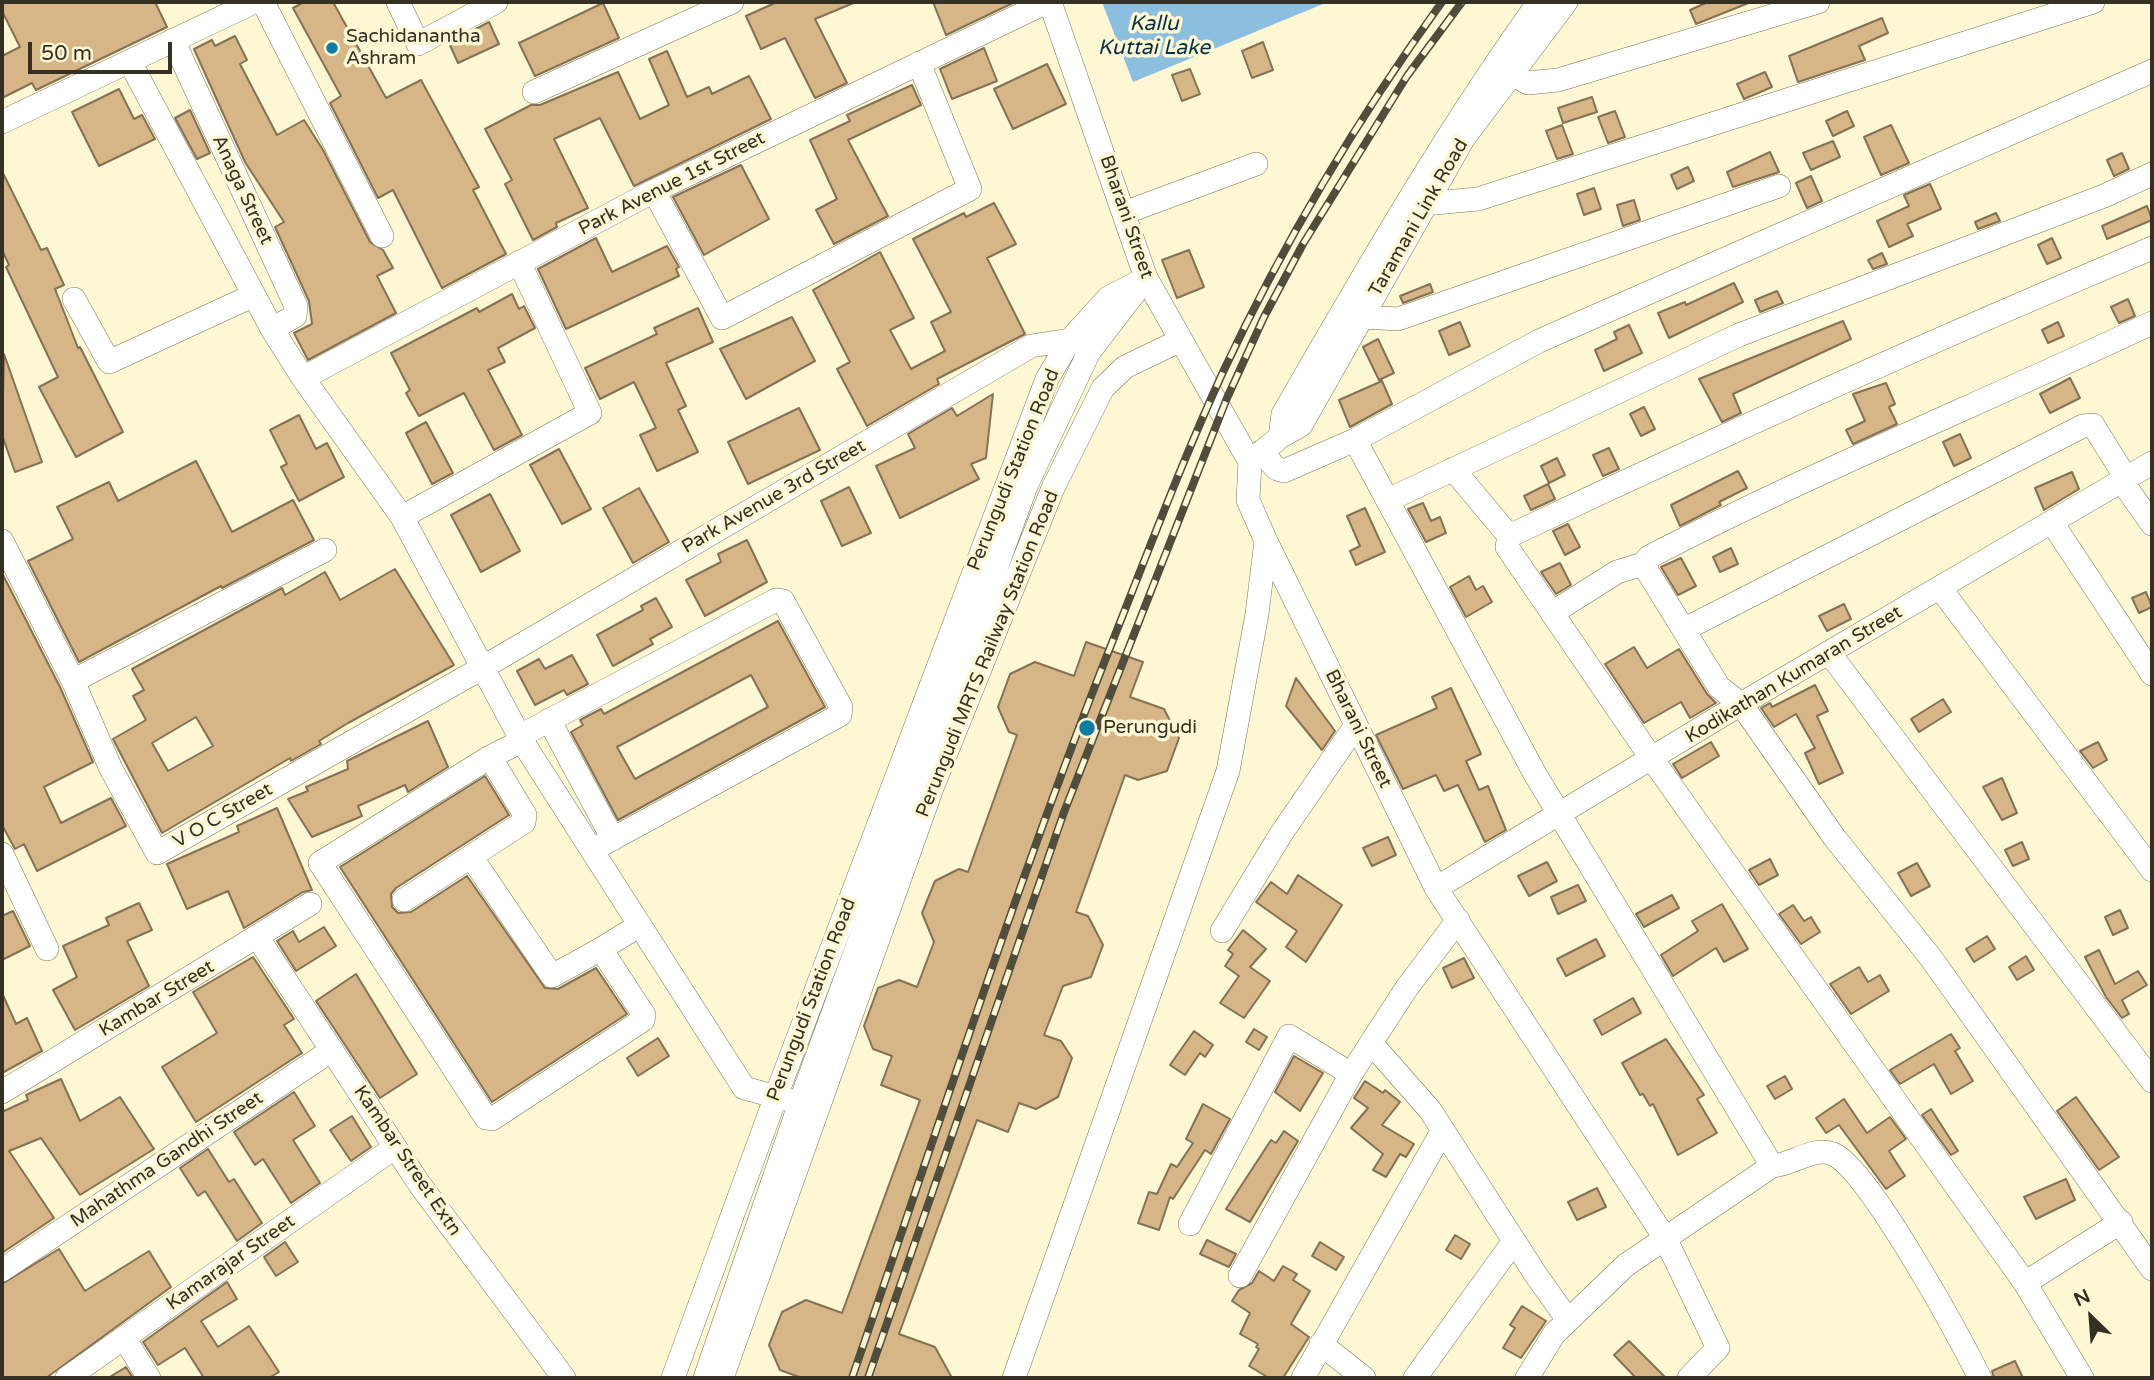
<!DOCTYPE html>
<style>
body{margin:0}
#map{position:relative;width:2154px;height:1380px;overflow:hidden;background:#fdf7d4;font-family:"Varela Round",sans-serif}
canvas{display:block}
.frame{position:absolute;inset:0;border:4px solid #343124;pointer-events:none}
.north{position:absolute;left:2056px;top:1282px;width:70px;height:70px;-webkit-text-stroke:5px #fdf7d4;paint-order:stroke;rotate:335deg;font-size:19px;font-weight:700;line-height:28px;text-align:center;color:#343124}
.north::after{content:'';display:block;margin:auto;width:24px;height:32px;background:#343124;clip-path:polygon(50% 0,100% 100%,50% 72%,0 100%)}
.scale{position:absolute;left:28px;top:42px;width:144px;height:32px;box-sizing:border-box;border:4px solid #343124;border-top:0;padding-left:9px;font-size:21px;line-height:24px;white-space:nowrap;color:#343124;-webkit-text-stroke:5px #fdf7d4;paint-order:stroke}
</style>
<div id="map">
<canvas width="2154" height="1380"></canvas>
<div class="frame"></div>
<div class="north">N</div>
<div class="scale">50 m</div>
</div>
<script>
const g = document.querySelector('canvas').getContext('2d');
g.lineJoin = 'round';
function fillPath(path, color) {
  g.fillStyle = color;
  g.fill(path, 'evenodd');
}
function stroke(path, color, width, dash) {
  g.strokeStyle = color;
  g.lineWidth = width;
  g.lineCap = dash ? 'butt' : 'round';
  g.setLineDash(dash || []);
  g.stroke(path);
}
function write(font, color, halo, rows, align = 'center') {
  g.font = font + ' "Varela Round",sans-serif';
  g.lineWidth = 7;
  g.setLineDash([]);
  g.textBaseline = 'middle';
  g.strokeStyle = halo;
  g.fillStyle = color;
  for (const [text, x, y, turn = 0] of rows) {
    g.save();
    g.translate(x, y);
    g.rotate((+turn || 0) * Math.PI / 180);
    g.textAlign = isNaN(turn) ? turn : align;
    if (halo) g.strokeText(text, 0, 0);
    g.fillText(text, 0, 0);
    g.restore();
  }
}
const water = new Path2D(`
 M1102,2H1328L1133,82Z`);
const building = new Path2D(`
 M2,2H155L167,27L36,90L32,83L2,98V56L20,47L2,11Z
 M304,2H333L386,98L421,80L479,187L473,190L506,254L442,288L393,190L378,198L330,103L341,96L293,8Z
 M777,2H856L815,19L847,83L815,98L785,38L761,49L746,16Z
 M933,2H1015L946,35Z
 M1708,2H1751L1696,24L1690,10Z
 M603,3L619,38L535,76L519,43Z
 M1882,18L1888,33L1859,46L1865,60L1798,82L1789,56Z
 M489,22L499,44L458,63L449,43Z
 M235,36L247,60L240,64L277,135L304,120L323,150L370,242L383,250L393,268L377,276L396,313L308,360L294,333L312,324L309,301L275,227L284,222L245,162L194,49L212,40L215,46Z
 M1263,42L1273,70L1252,78L1242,51Z
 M984,48L997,81L952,99L940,69Z
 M667,51L687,97L709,87L712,94L749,76L771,119L634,186L600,118L554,139L588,208L556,223L557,227L533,240L505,184L512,180L485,129L531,105H540L618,72L640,119L669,105L649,59Z
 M1047,64L1066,104L1013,129L994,89Z
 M1190,69L1200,94L1182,101L1172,75Z
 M1765,72L1772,87L1744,99L1737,84Z
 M912,85L921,105L848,140L888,216L834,244L816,210L837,199L810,140L850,121L847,115Z
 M119,89L134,119L142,115L155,139L99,166L72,112Z
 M1592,97L1597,112L1563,123L1558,108Z
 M190,110L210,153L197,159L175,118Z
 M1615,111L1625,137L1608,143L1598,117Z
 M1847,111L1854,126L1833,136L1826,121Z
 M1562,125L1573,154L1557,159L1546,131Z
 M1891,125L1909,163L1881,175L1864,137Z
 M1833,141L1840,157L1811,170L1803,153Z
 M1770,152L1779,172L1733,187L1727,172Z
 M2122,153L2129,169L2114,176L2107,160Z
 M741,165L769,219L704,255L673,197Z
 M1688,167L1694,181L1677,189L1671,175Z
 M2,171L41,250L47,248L64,285L55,289L78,348L80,347L123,432L76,457L39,387L58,377L6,267L9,265L2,250Z
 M1811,176L1822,201L1807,208L1796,183Z
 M1930,184L1941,209L1907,224L1913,236L1889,247L1877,221L1909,206L1904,195Z
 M1594,188L1601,209L1584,215L1577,194Z
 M1634,200L1640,220L1623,226L1617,205Z
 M994,203L1016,244L987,258L1025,334L937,379L939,384L867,426L837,369L850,362L813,290L880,252L914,318L890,330L911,369L945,351L931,322L951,312L913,239L964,213L966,217Z
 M2147,206L2152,220L2107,239L2102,226Z
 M1996,213L2000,221L1978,229L1975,222Z
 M596,238L612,272L667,246L679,267L676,269L679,276L566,329L538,269Z
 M2052,238L2061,258L2047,264L2038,245Z
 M1189,250L1204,287L1177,298L1162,260Z
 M1882,253L1887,264L1873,269L1868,260Z
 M1734,283L1743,302L1669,338L1658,313L1685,302L1686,305Z
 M1430,284L1433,292L1403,303L1400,296Z
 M1777,291L1783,303L1760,312L1755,300Z
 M512,294L519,309L524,306L535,328L498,348L505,362L488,370L522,435L494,450L464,393L419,416L406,393L410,390L391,353L477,308L479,312Z
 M2128,299L2135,316L2119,323L2111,307Z
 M698,308L713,342L666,363L686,406L678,410L698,452L657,471L640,435L656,428L634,382L600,399L585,368L657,334L654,328Z
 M792,317L815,361L746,399L720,349Z
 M1843,321L1851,339L1733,394L1741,413L1722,422L1699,379Z
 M1460,322L1470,346L1449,355L1439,331Z
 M2058,322L2064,336L2048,343L2042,330Z
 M1629,325L1642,353L1604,371L1595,350L1617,339L1614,332Z
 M1378,339L1394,373L1379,380L1363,347Z
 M4,354L42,462L15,472L2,435Z
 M2070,378L2080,398L2050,413L2040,394Z
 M1382,381L1392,404L1350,427L1339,400Z
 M1886,383L1895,404L1889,407L1897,424L1853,444L1846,430L1865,421L1853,394Z
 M993,394L986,458L971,464L979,479L900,518L876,466L915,448L908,434L952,408L957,416Z
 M1644,407L1655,429L1641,436L1630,414Z
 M799,408L820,450L748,484L728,442Z
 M299,415L316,449L327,443L344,477L299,501L281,467L287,464L270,430Z
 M426,422L453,473L432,484L406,433Z
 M1960,434L1971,458L1954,466L1943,442Z
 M1609,448L1619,469L1603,476L1593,455Z
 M559,449L591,509L562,524L530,465Z
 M1557,458L1565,475L1549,483L1541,466Z
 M196,461L232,532L293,500L314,540L222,588L221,586L79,662L28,561L73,539L57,507L109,482L118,501Z
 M1738,471L1747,488L1719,502L1721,505L1680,526L1671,505Z
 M2072,472L2079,489L2044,510L2035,488Z
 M1548,484L1555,499L1531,510L1524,496Z
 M849,487L871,533L842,546L821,501Z
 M639,488L669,542L633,563L603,508Z
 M490,494L520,551L481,572L451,515Z
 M1423,503L1431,521L1440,517L1446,533L1426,542L1408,509Z
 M1365,508L1385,552L1356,565L1350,551L1360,546L1347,516Z
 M1568,524L1580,547L1565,555L1553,531Z
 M747,540L767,582L705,616L686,580L721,562L718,554Z
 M1731,548L1738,564L1720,572L1713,557Z
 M1681,558L1696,586L1678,595L1661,567Z
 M1560,563L1571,585L1556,594L1541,572Z
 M395,569L454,665L348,723L319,741L321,744L291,761L290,758L162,833L113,739L146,720L133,696L144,690L132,669L282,588L285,595L325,572L340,600ZM196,717L213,746L168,771L152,743Z
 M2,573L60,687L93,762L44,787L61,823L111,798L126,826L37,871L24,844L15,849L2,825Z
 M1469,576L1476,590L1483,586L1492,602L1466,617L1450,587Z
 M2146,592L2152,607L2139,613L2132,598Z
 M656,598L672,627L650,639L653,644L613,666L597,635L643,610L641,606Z
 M1844,604L1851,619L1827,631L1819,616Z
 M778,621L825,707L618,820L571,732L583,725L580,720L601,709L604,714ZM751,675L768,707L635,779L617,747Z
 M1086,642L1143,662L1130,697L1164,709L1179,738L1167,771L1138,780L1125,775L1076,912L1088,916L1103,945L1091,977L1063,986L1044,1035L1061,1041L1072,1058L1058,1097L1036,1109L1019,1103L1008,1132L977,1120L899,1334L935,1347L952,1378H802L780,1370L769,1345L782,1312L806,1300L842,1313L920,1100L881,1085L892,1056L873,1049L864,1026L878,988L899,980L917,987L934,942L922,913L935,881L959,869L968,872L1017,735L1009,732L998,707L1010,674L1035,662L1074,676Z
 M1634,647L1647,668L1679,649L1707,694L1716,703L1690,718L1681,702L1644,723L1605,664Z
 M572,655L588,684L567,695L564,690L535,705L517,671L539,659L545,669Z
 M1296,678L1335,731L1322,750L1286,706Z
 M1815,685L1828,711L1817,716L1843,773L1819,784L1805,753L1815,748L1796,714L1774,727L1761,708L1770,703L1772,707Z
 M1451,688L1481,754L1466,761L1479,790L1488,786L1506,830L1485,842L1458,785L1444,791L1436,775L1403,789L1376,735L1437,708L1432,697Z
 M1943,699L1951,712L1919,732L1911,719Z
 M428,721L448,767L408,792L405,785L358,806L362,816L312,837L288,799L308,791L306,787L348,769L347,761Z
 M1711,742L1719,756L1682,778L1673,764Z
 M2098,742L2107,760L2093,768L2080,751Z
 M485,776L509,815L396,888L391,894L392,907L398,913L411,912L467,876L545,988L558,989L596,968L627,1014L492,1102L340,867Z
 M2002,778L2017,813L2002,820L1983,787Z
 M277,808L312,890L303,892L244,928L228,891L187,909L167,864L239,832L237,826Z
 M1388,837L1396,855L1372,866L1363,848Z
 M2022,842L2029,859L2013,866L2005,850Z
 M1770,859L1778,875L1759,885L1749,870Z
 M1547,862L1557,881L1529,896L1518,876Z
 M1917,863L1930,886L1911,896L1898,873Z
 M1298,875L1342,905L1306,962L1286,947L1297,931L1256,902L1271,882L1287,894Z
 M1578,885L1586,901L1558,914L1551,897Z
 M1672,895L1679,908L1644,927L1636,914Z
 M139,903L152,930L127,941L149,986L75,1030L53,990L77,977L63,946L109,925L106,918Z
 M1722,904L1748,949L1724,962L1716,948L1673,976L1661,955L1698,931L1692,921Z
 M1793,905L1804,921L1811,917L1820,932L1801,944L1779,914Z
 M2120,910L2128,928L2113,935L2105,917Z
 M13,911L30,946L2,960V916Z
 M324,927L336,946L296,971L277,941L293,931L299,942Z
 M1243,930L1266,949L1250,967L1270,981L1244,1018L1220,1003L1239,976L1225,966L1233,954L1228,950Z
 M1987,936L1995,949L1974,962L1966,949Z
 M1596,939L1605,956L1566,976L1557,959Z
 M2099,950L2115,984L2138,971L2147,985L2122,1000L2129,1014L2122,1018L2106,997L2085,957Z
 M2026,956L2034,970L2017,980L2009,967Z
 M253,957L294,1019L284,1025L302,1053L196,1122L162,1067L217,1033L193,992Z
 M1464,958L1474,978L1452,988L1443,968Z
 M1859,967L1868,982L1880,975L1889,991L1851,1014L1830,984Z
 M356,974L417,1074L380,1098L316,1001Z
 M2,993L16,1024L27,1018L42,1051L2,1073Z
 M1633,998L1641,1013L1602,1035L1594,1020Z
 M1254,1029L1267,1037L1259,1050L1246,1042Z
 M1194,1031L1213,1045L1205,1057L1200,1053L1185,1075L1170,1065Z
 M1951,1034L1960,1048L1955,1051L1973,1081L1951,1094L1934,1064L1900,1084L1890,1070Z
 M658,1038L669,1056L638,1076L627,1058Z
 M1666,1039L1704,1095L1697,1099L1717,1133L1678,1155L1653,1104L1650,1106L1643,1094L1640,1095L1622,1063Z
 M1294,1056L1323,1073L1300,1111L1275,1092Z
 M1785,1076L1792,1089L1775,1099L1767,1086Z
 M61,1079L80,1121L120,1097L154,1149L80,1195L41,1138L9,1151L54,1218L2,1253V1112L28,1100L26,1095Z
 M1365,1081L1383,1093L1385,1090L1400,1102L1382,1125L1414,1144L1406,1157L1400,1154L1386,1177L1373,1170L1383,1154L1351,1128L1368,1108L1354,1098Z
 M294,1092L315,1126L293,1140L320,1183L291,1203L263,1159L255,1165L234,1132Z
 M2076,1097L2119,1157L2099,1170L2057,1111Z
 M1844,1099L1867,1133L1890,1117L1906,1139L1889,1151L1905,1176L1886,1189L1839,1125L1826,1133L1816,1118Z
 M1203,1104L1230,1119L1211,1154L1205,1150L1173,1199L1170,1197L1159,1230L1138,1223L1149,1192L1157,1194L1171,1164L1177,1167L1193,1143L1186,1139Z
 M1931,1109L1958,1151L1951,1155L1922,1115Z
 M352,1116L371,1147L351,1161L330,1130Z
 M1284,1131L1298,1141L1250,1222L1226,1209L1271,1140L1276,1143Z
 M208,1149L229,1182L234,1179L262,1223L237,1241L205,1191L198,1196L180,1168Z
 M2066,1179L2075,1200L2036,1219L2024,1197Z
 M1597,1188L1606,1207L1577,1220L1568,1202Z
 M1455,1235L1470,1244L1461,1259L1446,1250Z
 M1207,1240L1236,1254L1229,1267L1200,1254Z
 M285,1242L298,1262L276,1276L264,1257Z
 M1320,1242L1344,1257L1336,1270L1312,1256Z
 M59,1249L85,1291L149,1251L171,1287L46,1378H2V1284Z
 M1283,1266L1297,1274L1293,1280L1310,1291L1291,1324L1309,1337L1283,1378H1269L1249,1366L1259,1349L1256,1347L1258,1344L1240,1334L1250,1313L1232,1301L1239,1290L1252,1283L1259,1271L1274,1281Z
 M227,1282L237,1299L201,1321L218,1347L249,1326L279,1372L269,1378H204L185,1348L158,1365L143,1342Z
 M1522,1306L1546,1321L1521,1358L1503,1348L1515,1328L1510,1325Z
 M1629,1341L1666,1378H1636L1614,1355Z
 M2015,1361L2023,1378H1994L1992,1371Z
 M126,1367L133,1378H108Z`);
const minor = new Path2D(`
 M263,2L382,236
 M398,2L418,44L496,2
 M1050,2L1146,278L1250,462L1248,500L1266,541L1436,888L1665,1238L1718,1348L1689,1378
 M173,40L296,306L295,316L272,329
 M130,62L272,329L303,378L402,517L522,741L744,1088L800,1103
 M1510,73L1528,83L1558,80L1818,2
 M534,92L732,2
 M2,122L254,2
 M654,191L722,318L970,189L919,63
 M1424,204L1478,199L2093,2
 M1124,213L1256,164
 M74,299L109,362L252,296
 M1363,317L1398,319L1779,186
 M2152,323C1985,402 1813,472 1649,557L1643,564L1719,687L1741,704L1834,837L1931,958L2152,1269
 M303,378L654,191L1047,2
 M1280,437L1283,414C1364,274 1444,134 1539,2
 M1355,440L1535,774L1772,1166C1792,1165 1813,1146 1833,1154C1868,1168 1960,1338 1980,1378
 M1261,452L1277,469L1284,471L1355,440L1539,341L2152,71
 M1252,460L1280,437L1301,425L1463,139L1566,2
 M1453,469L1509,536
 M2123,483L2152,524
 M1388,500L1739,335L2104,196L2152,174
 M402,517L590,413L519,262
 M2053,524L2152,674
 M2,541L73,681L111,769L157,853L482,668L1031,346L1070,340
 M1940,588L2152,870
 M1552,613L1617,572L1643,564
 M1685,629L2083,426L2093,425L2126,478
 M1830,654L2152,1081
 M73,681L325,550
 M549,720L613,839
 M520,736L776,600L783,601L841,707L840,715L592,850
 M522,741L490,757L320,863L486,1118L492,1119L643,1020L644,1015L601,949L640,925
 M2,854L47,949
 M472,858L552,976L601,949
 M1436,888L1741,704L2152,463
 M404,900L524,822L525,815L490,757
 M1222,931L1281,834L1356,725
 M258,938L420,1185L564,1378
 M1371,1043L1430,1110L1536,1275L1568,1320
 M2,1092L310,904
 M1190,1224L1289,1036L1351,1074
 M2,1270L332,1050
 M1240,1276L1351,1074L1406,989L1458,920
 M2025,1283L2121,1222
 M124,1338L149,1378
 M1321,1344L1364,1378
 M67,1378L394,1148
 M673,1378L776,1096L1047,379L1070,340L1108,298L1146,278
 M705,1378L800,1103L1026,486L1089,352L1142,283
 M722,1378L932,788L1053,488L1103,388L1125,367L1179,341
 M1014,1378L1228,771L1257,614L1266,541
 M1303,1378L1443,1130
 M1415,1378L1514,1241
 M1527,1378L1554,1334L1626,1265L1772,1166
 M2082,1378L2025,1283L1652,759L1507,547L1509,536C1722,435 1935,339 2152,248`);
const rail = new Path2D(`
 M852,1378C938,1128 1019,876 1117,630C1151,544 1184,457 1223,372C1284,242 1358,118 1442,2
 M868,1378L1064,812L1227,398L1264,317L1303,244L1407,76L1462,2`);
const markers = [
 [332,48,7,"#0d7ca5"],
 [1087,728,9,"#0d7ca5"]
];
const poiNames = [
 ["Sachidanantha",346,37],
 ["Ashram",346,59],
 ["Perungudi",1103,728]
];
const streetNames = [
 ["Park Avenue 1st Street",672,184,-27],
 ["Anaga Street",242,190,65],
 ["Bharani Street",1126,217,71],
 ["Taramani Link Road",1419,218,-60],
 ["Perungudi Station Road",1014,470,-68],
 ["Park Avenue 3rd Street",774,497,-30],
 ["Perungudi MRTS Railway Station Road",988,654,-68],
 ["Kodikathan Kumaran Street",1794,675,-31],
 ["Bharani Street",1358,729,64],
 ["V O C Street",223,816,-30],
 ["Kambar Street",157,999,-31],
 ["Perungudi Station Road",812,1000,-69],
 ["Mahathma Gandhi Street",167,1160,-34],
 ["Kambar Street Extn",407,1161,56],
 ["Kamarajar Street",231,1263,-35]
];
const waterNames = [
 ["Kallu",1154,24],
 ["Kuttai Lake",1154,48]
];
fillPath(water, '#8cbee0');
fillPath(building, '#d6b587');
stroke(building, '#857156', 2);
stroke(minor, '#797454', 24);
stroke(minor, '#fff', 23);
stroke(rail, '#514d3d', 8);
stroke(rail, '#fdf7d4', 5, [16]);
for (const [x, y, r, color] of markers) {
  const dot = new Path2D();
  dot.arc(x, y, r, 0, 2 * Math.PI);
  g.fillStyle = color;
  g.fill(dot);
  stroke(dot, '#fdf7d4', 2.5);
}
write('19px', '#343124', '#fdf7d4', poiNames, 'left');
write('19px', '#343124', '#fdf7d4', streetNames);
write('italic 21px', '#083149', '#fdf7d4', waterNames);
</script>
